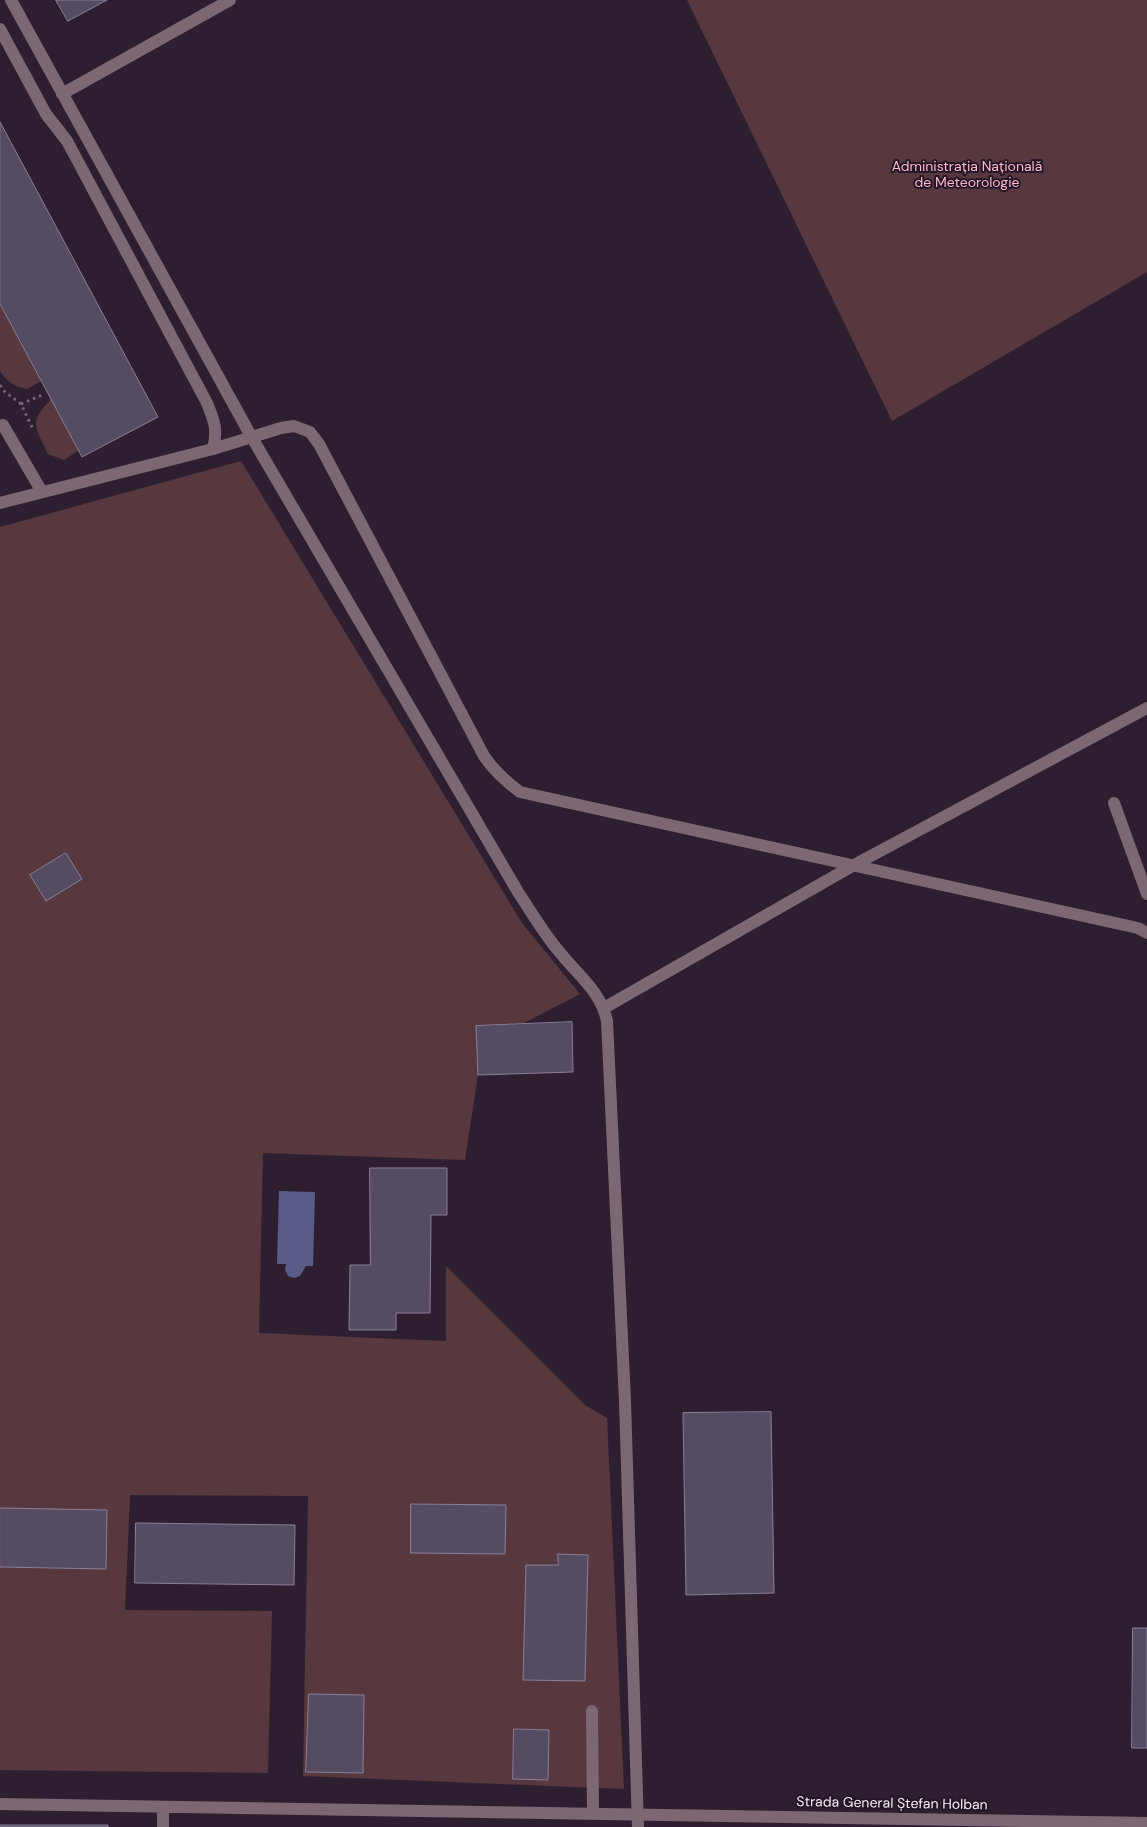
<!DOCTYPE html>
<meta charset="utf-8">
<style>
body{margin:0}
canvas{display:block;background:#2e1f30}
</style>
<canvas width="1147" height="1827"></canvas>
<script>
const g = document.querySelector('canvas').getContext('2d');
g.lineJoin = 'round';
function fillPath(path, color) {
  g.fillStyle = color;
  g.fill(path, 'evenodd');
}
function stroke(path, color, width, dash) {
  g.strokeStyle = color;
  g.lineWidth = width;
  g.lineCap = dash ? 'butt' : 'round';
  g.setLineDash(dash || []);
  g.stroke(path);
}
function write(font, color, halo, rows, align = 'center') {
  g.font = font + ' "DM Sans",sans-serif';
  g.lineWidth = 4;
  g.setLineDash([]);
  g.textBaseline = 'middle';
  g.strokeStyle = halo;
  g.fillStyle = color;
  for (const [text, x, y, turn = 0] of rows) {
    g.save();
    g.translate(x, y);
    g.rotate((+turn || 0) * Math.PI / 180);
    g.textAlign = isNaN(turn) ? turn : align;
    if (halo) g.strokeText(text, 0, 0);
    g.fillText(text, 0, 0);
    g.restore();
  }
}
const green = new Path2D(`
 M687,0H1147V272L892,421Z
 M0,304L41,381L27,389C15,387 6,381 0,371Z
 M51,399L79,450L64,460L48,454C35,425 28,424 51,399Z
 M241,461L522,923L580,994L522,1024L477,1026L478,1075L465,1160L263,1153L259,1333L446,1341V1266L585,1405L607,1418L624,1789L303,1776L308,1496L130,1495L125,1610L272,1611L268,1773L0,1770V527Z`);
const water = new Path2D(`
 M279,1191L315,1192L313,1266H306L300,1276L294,1278L288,1276L285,1270L286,1264H277Z`);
const building = new Path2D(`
 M56,0H107L68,21Z
 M0,122L158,417L82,457L0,304Z
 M66,853L82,879L46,901L30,875Z
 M572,1022L573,1072L478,1075L476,1026Z
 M370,1168H447V1215H431L430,1313H396V1330H349L350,1265H370Z
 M771,1412L774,1593L686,1595L683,1413Z
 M411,1504L506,1505L505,1554L411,1553Z
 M0,1508L107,1510L106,1569L0,1567Z
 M136,1523L295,1525L294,1585L135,1583Z
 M558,1554L588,1555L585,1681L523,1680L526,1565H558Z
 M1133,1628H1147V1748H1132Z
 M309,1694L364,1695L363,1773L306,1772Z
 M514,1729L549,1730L548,1780L513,1779Z
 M0,1825H108V1827H0Z`);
const path = new Path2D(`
 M0,385L5,392L21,404L33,429
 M21,404L42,395`);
const minor = new Path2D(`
 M11,0L251,436L518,892C532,913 545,936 562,955C580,977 601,992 607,1021L625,1401L638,1827
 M0,29L46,114L67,141L207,403C214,421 218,429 213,449
 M62,94L230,0
 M3,425L42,492
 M0,503L213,449L281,428L294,426L310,432L319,444L484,756C494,771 505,781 520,792L1138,928L1147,933
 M1114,803L1147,894
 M604,1008L854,865L1147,708
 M592,1711L593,1814
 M0,1804L1147,1823
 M163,1827V1807`);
const parkNames = [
 ["Administrația Națională",967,167],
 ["de Meteorologie",967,183]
];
const streetNames = [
 ["Strada General Ștefan Holban",892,1804,1]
];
fillPath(green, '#57383f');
fillPath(water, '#5a5b87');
fillPath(building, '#554c62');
stroke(building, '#897f98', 1);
stroke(path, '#736575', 3, [2.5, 4]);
stroke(minor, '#7c6873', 12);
write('14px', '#fdbac9', '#241626', parkNames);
write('14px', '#f7ecf8', '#241626', streetNames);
</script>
